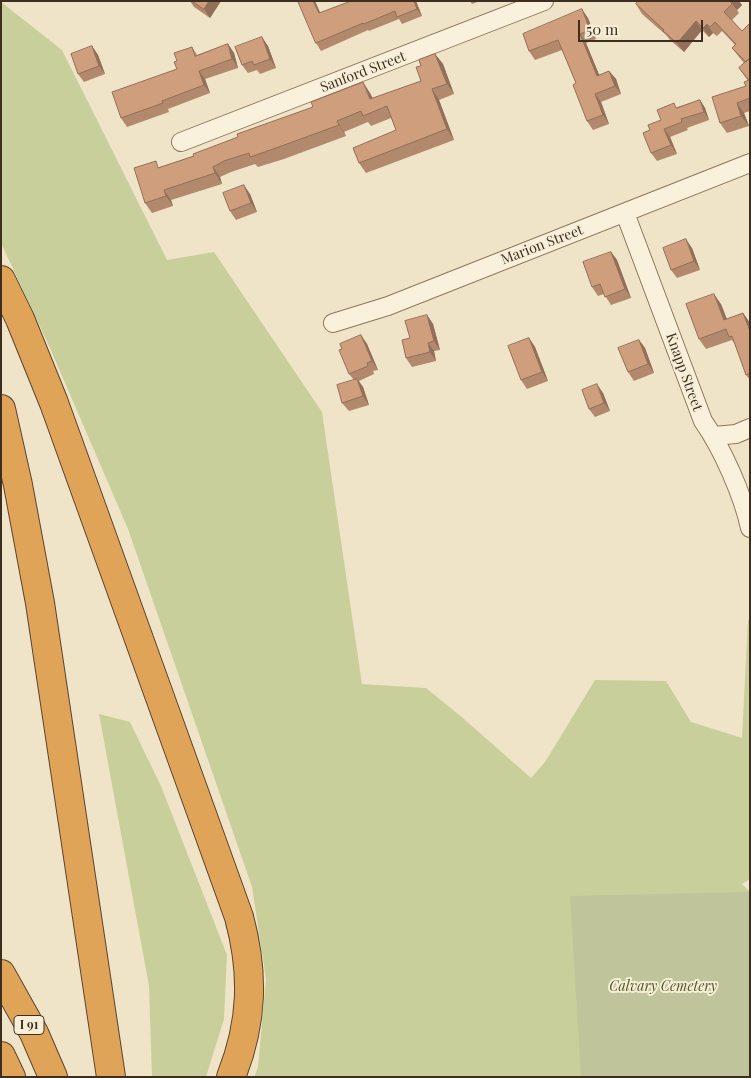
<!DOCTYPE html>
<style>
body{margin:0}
#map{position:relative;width:751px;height:1078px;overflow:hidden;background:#f0e4c8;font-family:"Playfair Display",serif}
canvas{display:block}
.frame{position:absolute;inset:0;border:2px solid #3d2e20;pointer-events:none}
.scale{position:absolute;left:578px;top:20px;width:125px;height:22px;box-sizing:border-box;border:2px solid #3d2e20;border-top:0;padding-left:6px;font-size:15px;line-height:18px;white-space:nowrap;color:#3d2e20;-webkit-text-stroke:4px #f7eed8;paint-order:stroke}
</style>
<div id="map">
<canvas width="751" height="1078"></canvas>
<div class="frame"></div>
<div class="scale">50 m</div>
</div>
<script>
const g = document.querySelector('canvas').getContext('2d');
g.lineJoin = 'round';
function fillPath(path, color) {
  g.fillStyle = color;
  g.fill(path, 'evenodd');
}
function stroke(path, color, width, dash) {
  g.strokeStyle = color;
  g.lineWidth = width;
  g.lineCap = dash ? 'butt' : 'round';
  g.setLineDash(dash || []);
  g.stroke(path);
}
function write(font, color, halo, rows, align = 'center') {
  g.font = font + ' "Playfair Display",serif';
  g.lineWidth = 4;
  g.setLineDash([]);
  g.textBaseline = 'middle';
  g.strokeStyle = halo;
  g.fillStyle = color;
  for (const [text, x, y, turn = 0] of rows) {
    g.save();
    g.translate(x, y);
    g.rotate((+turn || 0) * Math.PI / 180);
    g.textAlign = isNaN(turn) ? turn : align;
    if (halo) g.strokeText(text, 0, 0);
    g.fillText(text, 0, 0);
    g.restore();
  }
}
const green = new Path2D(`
 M1,2L62,50L167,260L214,252L322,412L362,684L426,688L464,719L531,778L545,762L595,680L666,681L691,722L742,738L748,620H750V879L742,884L750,892V1077H254L258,1067L266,979L252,887L128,529L50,348L1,243Z
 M99,714L130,722L161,786L227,955L224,1019L206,1077H152L149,986Z`);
const cemetery = new Path2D(`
 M750,892V1077H581L570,896Z`);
const minor = new Path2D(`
 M181,142L544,1
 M625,213L703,421C722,448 743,495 750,528
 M333,323L388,306L750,163
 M714,436L736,434L750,428`);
const motorway = new Path2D(`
 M1,280L20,319L54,403L239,917C254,973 253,1022 231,1077
 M1,409L18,485L40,603L111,1077
 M1,974L34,1033L53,1077
 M1,1056L11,1077`);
const wall = new Path2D(`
 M190,1H221L210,18L194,7Z
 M298,1H315L320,13L351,1H416L422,16L402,24L399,19L369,31L368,30L321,51L316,43Z
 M470,1H480L472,4Z
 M739,1L742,5L737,10L739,13L732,20L742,31L750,23V111L744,113L749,126L727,133L720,123L748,81L739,68L744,63L739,57L732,48L735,45L722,31L717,36L713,33L709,37L702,30L684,52L670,40L666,35L642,14L636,4Z
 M588,18L596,39L586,43L599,75L609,71L616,79L621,94L601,102L609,124L593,130L587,121L576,83L562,50L535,60L529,51Z
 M228,44L234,53L238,68L205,79L210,93L168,109L169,112L127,127L121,118L177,69V61L192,47L197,55Z
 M92,46L98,55L105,74L84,82L78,74Z
 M268,46L276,68L260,74L257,70L248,73L242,65Z
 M435,54L443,64L454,94L439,100L454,140L366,173L359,163L396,130L391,118L371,126L368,122L344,132L346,136L284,159L258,167L255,164L231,172L220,177L222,184L171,200L173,206L152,213L145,203L160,167L194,156L370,93L373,99L421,81V66Z
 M700,100L705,108L709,120L687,128L688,130L670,137L677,154L657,161L651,153L650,130L661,120L677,107Z
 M250,194L257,212L236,220L230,211Z
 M692,248L700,270L677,278L671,270Z
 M611,252L617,260L631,298L611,305L604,294L598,296L592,287Z
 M721,304L727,319L743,313L750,323V380L746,375L736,346L732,340L706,349L699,339Z
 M427,315L433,324L440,350L434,351L436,361L412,367L406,358L410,338Z
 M361,335L367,344L378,370L373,371L374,374L359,381L363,387L369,405L349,411L342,403L354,380L349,374L342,349Z
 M529,338L535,347L548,381L527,389L521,380Z
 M639,340L645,348L654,373L634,381L628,372Z
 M603,393L610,411L595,417L589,409Z`);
const shadedWall = new Path2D(`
 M209,1H221L210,18L204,9Z
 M313,1H315L324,21L319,13Z
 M414,1H416L422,16L417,9Z
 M730,1H739L742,5L737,10Z
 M582,9L588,18L596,39L590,30Z
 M696,21L702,30L684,52L677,43Z
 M707,24L713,33L709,37L703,28Z
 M580,34L586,43L603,84L597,76Z
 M262,37L268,46L276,68L270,59Z
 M228,44L234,53L238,68L232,59Z
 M92,46L98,55L105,74L99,66Z
 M435,54L443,64L454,94L447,84Z
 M199,71L205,79L210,93L204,85Z
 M609,71L616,79L621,94L615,86Z
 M363,82L370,93L378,110L370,99Z
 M432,89L439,100L454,140L447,129Z
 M595,94L601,102L609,124L603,115Z
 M700,100L705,108L709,120L704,112Z
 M737,103L744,113L749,126L741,116Z
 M337,121L344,132L346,136L339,125Z
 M664,129L670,137L677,154L671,145Z
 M213,167L220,177L222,184L215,173Z
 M244,185L250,194L257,212L251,203Z
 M164,190L171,200L173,206L166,196Z
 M686,239L692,248L700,270L694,261Z
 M611,252L617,260L631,298L625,289Z
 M714,294L721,304L731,330L724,320Z
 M743,313L750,323V331Z
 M427,315L433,324L440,350L434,341Z
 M361,335L367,344L378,370L372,361Z
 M529,338L535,347L548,381L542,372Z
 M639,340L645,348L654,373L648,364Z
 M428,343L434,351L436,361L430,352Z
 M357,379L363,387L369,405L363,396Z
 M597,384L603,393L610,411L604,403Z`);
const building = new Path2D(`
 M192,1H209L204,9Z
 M298,1H313L319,13L351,1H414L417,9L397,17L395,11L364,24L363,23L316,43Z
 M638,1H730L732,4L724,12L742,31L750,23V58L746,62L732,48L736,44L715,22L710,27L707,24L703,28L696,21L677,43L663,31L664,30L636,4Z
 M582,9L590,30L580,34L597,76L609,71L615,86L595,94L603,115L587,121L573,85L576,83L558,40L529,51L523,34Z
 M262,37L270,59L254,65L252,61L242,65L235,47Z
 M228,44L232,59L199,71L204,85L162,101L163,103L121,118L112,92L177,69L174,62L177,61L174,53L192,47L195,56Z
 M92,46L99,66L78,74L71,54Z
 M435,54L447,84L432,89L447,129L359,163L353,148L396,130L387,106L363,116L361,111L337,121L339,125L276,148L250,157L249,153L224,161L213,167L215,173L164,190L166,196L145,203L134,168L156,161L158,168L194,156L193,154L238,137L237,134L313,107L311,102L363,82L370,99L421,81L416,67L421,66L419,60Z
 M750,58V98L737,103L741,116L720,123L712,97L746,86L744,82L749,80L739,68Z
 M700,100L704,112L681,119L682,122L664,129L671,145L651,153L643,133L650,130L648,125L661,120L657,110L674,103L676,108Z
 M244,185L251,203L230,211L223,193Z
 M686,239L694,261L671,270L663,248Z
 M611,252L625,289L605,297L600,284L592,287L583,262Z
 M714,294L724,320L743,313L750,331V373L746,375L732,336L729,337L726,329L699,339L686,304Z
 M427,315L434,341L428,343L430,352L406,358L402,340L410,338L405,321Z
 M361,335L372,361L367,363L368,366L349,374L339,350L342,349L340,344Z
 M529,338L542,372L521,380L508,346Z
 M639,340L648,364L628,372L618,348Z
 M357,379L363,396L342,403L337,385Z
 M597,384L604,403L589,409L582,390Z`);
const shields = [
 [29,1025,30]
];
const shieldNames = [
 ["I 91",29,1025]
];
const streetNames = [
 ["Sanford Street",363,72,-21],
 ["Marion Street",542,245,-21],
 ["Knapp Street",684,372,70]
];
const parkNames = [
 ["Calvary Cemetery",663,987]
];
fillPath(green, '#c9cf9b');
fillPath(cemetery, '#bfc49a');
stroke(minor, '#8d765c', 20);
stroke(motorway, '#5b4430', 30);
stroke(minor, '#faf1dc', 18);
stroke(motorway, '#e0a458', 28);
fillPath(wall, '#b2896c');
fillPath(shadedWall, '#916f58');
fillPath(building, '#cf9f7d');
stroke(building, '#916f58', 1);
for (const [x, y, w] of shields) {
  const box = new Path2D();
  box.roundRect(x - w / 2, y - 9.5, w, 19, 4);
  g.fillStyle = '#f7eed8';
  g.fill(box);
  stroke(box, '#3d2e20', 1);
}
write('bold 12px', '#3d2e20', null, shieldNames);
write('14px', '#3d2e20', '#f7eed8', streetNames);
write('italic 14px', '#4d5a26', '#f7eed8', parkNames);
</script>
